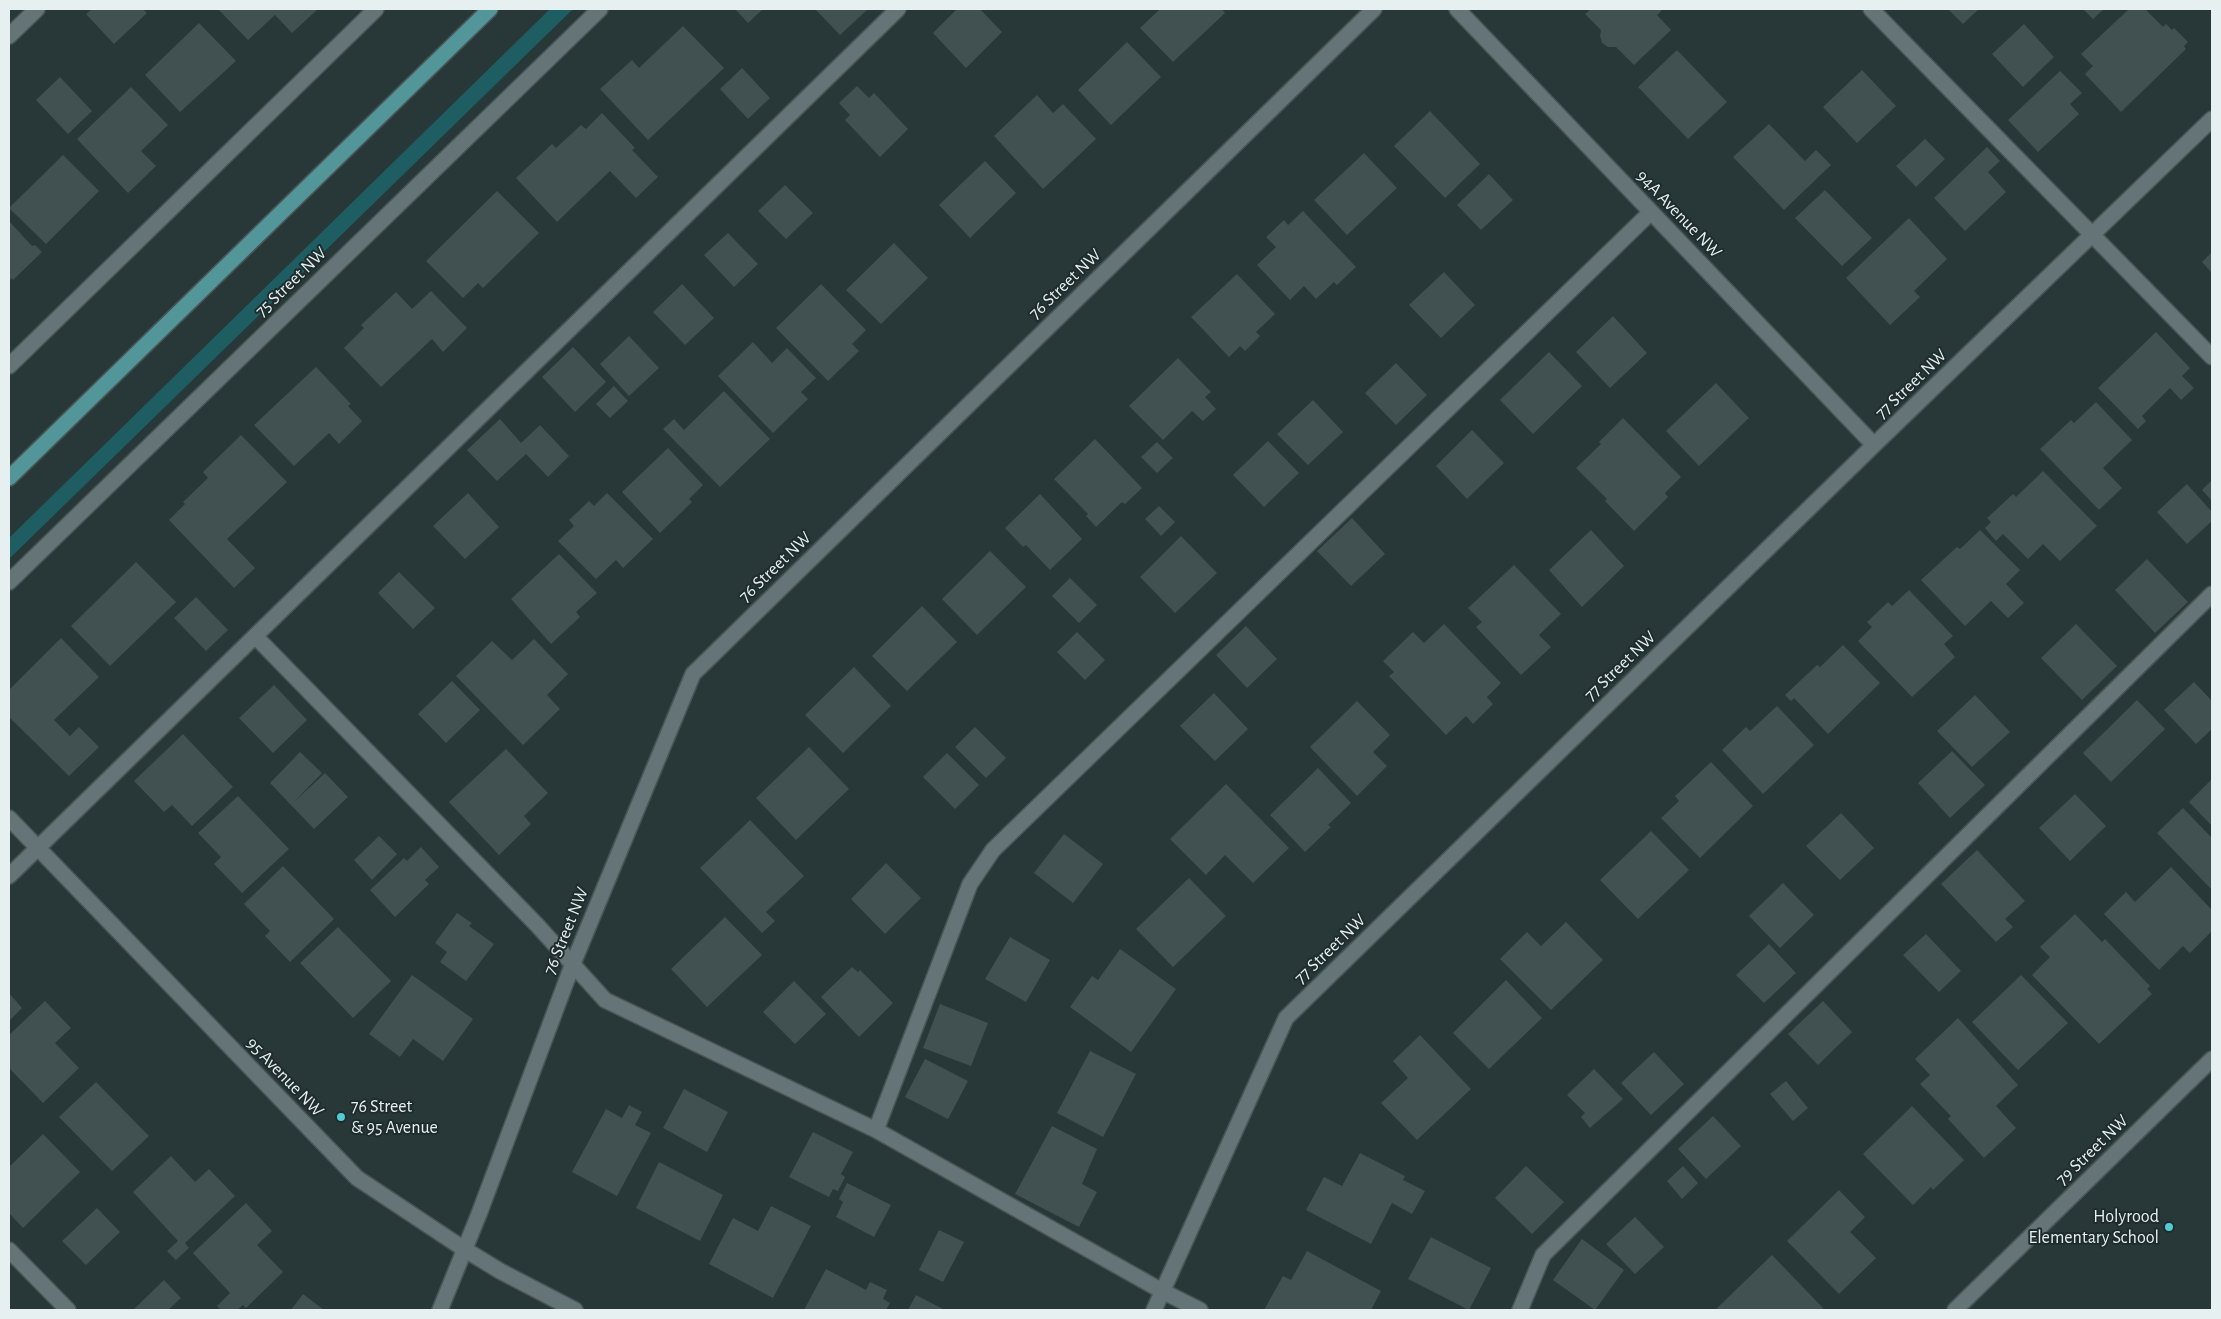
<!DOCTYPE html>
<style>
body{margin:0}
#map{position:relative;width:2221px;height:1319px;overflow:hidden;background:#283738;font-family:"Alegreya Sans",sans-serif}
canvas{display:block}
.frame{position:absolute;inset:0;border:10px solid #e7f0f0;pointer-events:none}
</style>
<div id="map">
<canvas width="2221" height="1319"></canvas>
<div class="frame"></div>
</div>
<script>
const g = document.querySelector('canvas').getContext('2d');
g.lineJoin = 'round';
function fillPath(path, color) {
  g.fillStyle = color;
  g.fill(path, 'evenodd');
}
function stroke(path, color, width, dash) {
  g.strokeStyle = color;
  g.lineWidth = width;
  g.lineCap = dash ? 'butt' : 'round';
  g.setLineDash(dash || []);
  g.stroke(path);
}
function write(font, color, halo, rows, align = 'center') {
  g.font = font + ' "Alegreya Sans",sans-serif';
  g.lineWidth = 4;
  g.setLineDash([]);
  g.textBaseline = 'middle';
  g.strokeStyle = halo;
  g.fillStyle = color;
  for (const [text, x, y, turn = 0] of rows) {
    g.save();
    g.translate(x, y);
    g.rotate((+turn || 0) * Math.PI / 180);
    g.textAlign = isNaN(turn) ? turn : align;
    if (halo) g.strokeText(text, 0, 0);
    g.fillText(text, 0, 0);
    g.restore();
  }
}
const green = new Path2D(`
 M550,9H573L9,559V538Z`);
const building = new Path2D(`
 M92,9H143L147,13L114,44L86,14Z
 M218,9H318L292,33L275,15L248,40Z
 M735,9H763L748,23Z
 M815,9H868L840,35Z
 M957,9H980L1002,32L966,68L933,33Z
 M1160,9H1222L1225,13L1173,62L1140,28Z
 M1591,9H1663L1657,15L1671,30L1634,65L1616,47H1608L1602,43L1600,36L1601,30L1585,14Z
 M1948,9H1979L1963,24Z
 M2083,9H2104L2093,19Z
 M2129,9H2145L2163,27L2166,24L2172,30L2174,28L2188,42L2184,46L2186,49L2121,112L2085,74L2093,66L2081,54Z
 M199,23L236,61L180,112L145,75Z
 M2024,24L2054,57L2023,87L1992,54Z
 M683,26L724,68L648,140L600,89L632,60L639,68Z
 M1127,42L1161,77L1111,125L1078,90Z
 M1677,50L1727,102L1688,139L1638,87Z
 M742,68L770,98L748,119L720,89Z
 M1862,70L1896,106L1857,143L1823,107Z
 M2060,71L2082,93L2070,104L2079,114L2038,152L2008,120Z
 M60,77L92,111L68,134L36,100Z
 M857,86L869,98L874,93L908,129L880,157L845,120L850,115L839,103Z
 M131,87L168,125L141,151L156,166L128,193L77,139Z
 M1037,95L1053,113L1063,104L1096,139L1043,189L994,136Z
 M1430,111L1480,164L1445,198L1394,146Z
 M602,113L635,148L632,150L658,177L636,198L610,171L557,222L516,178L552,144L556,148L581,125L586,129Z
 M1769,124L1805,161L1816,150L1831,165L1784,210L1733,157Z
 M1925,139L1945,159L1916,187L1896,166Z
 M1987,147L2000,161L1988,172L2006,192L1965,231L1934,198Z
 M1364,153L1397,188L1347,235L1314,200Z
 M63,155L99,191L46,244L9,208Z
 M985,161L1016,193L970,238L939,205Z
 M1489,174L1513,200L1481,230L1457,205Z
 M785,185L813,213L786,239L758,211Z
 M1825,190L1872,238L1842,266L1795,218Z
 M497,191L539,233L483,288L478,283L463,298L426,261Z
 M1303,211L1356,267L1337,285L1334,282L1316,299L1304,286L1290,300L1257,265L1276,247L1266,237L1284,220L1288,225Z
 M1909,218L1947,259L1914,291L1920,297L1890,325L1846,278Z
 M9,221L32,246L35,245L42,252L13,280L12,278L9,281Z
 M728,233L758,264L734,287L704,255Z
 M894,243L928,278L881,324L846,290Z
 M2212,252V273L2202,262Z
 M1444,272L1475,305L1441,338L1409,305Z
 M1237,274L1275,314L1256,332L1260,336L1245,351L1240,346L1229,357L1191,317Z
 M682,284L714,318L685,345L653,312Z
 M821,284L866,330L852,344L859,351L828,381L776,328Z
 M431,291L467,328L443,352L432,339L381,387L344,348L364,328L361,325L396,292L412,309Z
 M1613,316L1647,353L1610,388L1576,352Z
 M2156,332L2190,368L2182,376L2194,388L2181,400L2170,388L2142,416L2146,421L2138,429L2098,388Z
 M629,336L659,368L629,396L600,364Z
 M753,342L772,363L787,348L816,378L801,392L808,399L773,433L718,376Z
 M573,347L606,382L575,412L542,377Z
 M1549,352L1582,386L1533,434L1500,400Z
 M1178,358L1211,392L1205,397L1216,409L1203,421L1192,411L1163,440L1129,406Z
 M1396,363L1427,395L1396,425L1365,393Z
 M316,367L351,404L348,406L362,421L339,444L329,433L294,466L254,425Z
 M1716,383L1749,418L1699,466L1666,431Z
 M614,386L628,401L610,418L596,404Z
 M724,391L770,439L720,487L663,429L674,419L684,430Z
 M1313,400L1343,432L1308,465L1277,434Z
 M2096,402L2132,440L2103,468L2122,488L2099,510L2040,449L2071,420L2074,423Z
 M1623,418L1681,477L1665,493L1668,497L1634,531L1605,501L1607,499L1576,468L1601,444L1599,442Z
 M500,419L521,443L540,425L569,456L548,477L526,454L497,481L467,450Z
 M1472,430L1504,463L1467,499L1436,466Z
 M241,435L287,482L227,539L255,568L234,588L169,520L185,504L183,502L208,478L203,472Z
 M1095,439L1142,488L1125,504L1122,502L1096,527L1086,516L1088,514L1054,479Z
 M1268,441L1299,473L1264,507L1233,475Z
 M1157,442L1173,458L1157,473L1141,457Z
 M668,448L703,485L689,499L692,502L660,533L622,492Z
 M2043,471L2097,526L2060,561L2043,544L2028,559L2003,534L1996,541L1985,528L1991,522L1987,518L2013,494L2016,497Z
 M2212,480V501L2202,490Z
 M2187,484L2212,512V521L2187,544L2157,512Z
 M468,493L499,527L465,559L433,526Z
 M607,493L653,539L623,568L616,560L596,579L558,541L574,526L569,520L589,501L594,506Z
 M1040,494L1082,539L1050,570L1026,545L1023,547L1005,528Z
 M1159,506L1175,522L1161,536L1145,519Z
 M1352,518L1385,554L1351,586L1317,551Z
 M1591,530L1624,566L1582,607L1549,570Z
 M1980,530L2020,570L2006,584L2024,603L2008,618L1991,601L1965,626L1921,580L1957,547L1960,549Z
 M1181,536L1217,573L1175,613L1140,577Z
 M990,551L1026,587L977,635L942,599Z
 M559,554L597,593L576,612L580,617L551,644L511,599Z
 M2147,559L2188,602L2155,633L2115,590Z
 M136,562L176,602L110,666L71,626Z
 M1514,565L1561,614L1539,635L1551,647L1521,675L1476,627L1482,622L1468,608Z
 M399,572L435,608L413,629L378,593Z
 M1070,578L1097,605L1079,623L1052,596Z
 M1909,590L1953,636L1944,644L1955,657L1912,697L1858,641L1872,627L1867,622L1888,602L1892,606Z
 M196,597L228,630L206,651L174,618Z
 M922,606L957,642L907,691L872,656Z
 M1444,624L1501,683L1487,697L1493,704L1473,724L1466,716L1446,735L1389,676L1394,672L1383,661L1413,632L1424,643Z
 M2076,624L2117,666L2082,700L2041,658Z
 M1246,626L1277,659L1247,688L1216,655Z
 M1077,632L1105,660L1085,680L1057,652Z
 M61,638L99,677L54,720L70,736L79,727L99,747L69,776L9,717V690Z
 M534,639L568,674L547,695L560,709L523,745L456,676L492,641L512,660Z
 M1843,645L1880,683L1828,734L1794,698L1791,701L1785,695L1817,665L1820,667Z
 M854,667L891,706L843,753L805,715Z
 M452,681L480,710L446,743L418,714Z
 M2194,682L2212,701V729L2196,744L2164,710Z
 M274,685L307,720L273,753L239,718Z
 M1214,693L1248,729L1215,761L1180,726Z
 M1975,695L2010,732L1972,767L1937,731Z
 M2137,700L2165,729L2111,782L2083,753Z
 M1357,701L1390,735L1373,752L1387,766L1357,796L1310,747Z
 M1777,706L1814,745L1763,794L1722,750L1746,727L1750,731Z
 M975,727L1006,758L986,778L955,747Z
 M183,734L233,787L192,826L172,805L164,812L134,781Z
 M809,747L849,789L796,840L756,798Z
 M506,749L548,793L524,816L531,824L499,855L449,802Z
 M1952,751L1985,785L1950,818L1918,783Z
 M300,752L322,773L294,802L325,773L348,797L314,829L270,783Z
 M947,753L979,785L955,809L923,777Z
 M1711,762L1753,806L1700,858L1661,818L1679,801L1675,796Z
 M1318,768L1351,803L1328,825L1331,827L1305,852L1270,815Z
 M2212,779V826L2189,802Z
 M1226,784L1289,848L1253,883L1225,855L1206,875L1170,839Z
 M2075,794L2106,826L2070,861L2039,828Z
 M238,796L289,849L242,893L214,864L221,857L198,833Z
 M2183,808L2212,838V890L2157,833Z
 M1841,813L1874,848L1840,880L1806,846Z
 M750,820L804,876L766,912L775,921L762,933L700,868Z
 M1651,831L1689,870L1638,919L1600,880Z
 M1064,834L1103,864L1073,903L1034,873Z
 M379,836L397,854L372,880L354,860Z
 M421,847L439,867L425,880L429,884L395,917L370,890L404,858L407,861Z
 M1977,850L2025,901L2005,919L2013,927L1996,942L1941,884Z
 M886,863L921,898L885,934L851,899Z
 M283,866L334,919L290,962L265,936L270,931L244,904Z
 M2171,867L2212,910V931L2190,953L2183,946L2159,970L2104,914L2126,892L2135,902Z
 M1189,878L1226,916L1173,967L1136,929Z
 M1783,883L1814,915L1780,948L1749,916Z
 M457,913L472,923L469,926L494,944L466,981L440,962L447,952L435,943Z
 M2075,914L2102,942L2105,939L2150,986L2147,989L2152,994L2099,1044L2032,975L2050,957L2040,947Z
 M725,917L762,955L707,1007L671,969Z
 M1566,922L1603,960L1551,1010L1500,959L1527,932L1541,946Z
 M338,927L391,981L353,1018L300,963Z
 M1926,934L1961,971L1939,992L1903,955Z
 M1010,937L1050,960L1026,1002L985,979Z
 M1769,944L1796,973L1764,1003L1736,975Z
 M1120,949L1176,989L1131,1052L1070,1007L1092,976L1098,980Z
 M852,967L858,972L860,970L893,1003L859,1037L821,997Z
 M412,975L473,1019L443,1061L413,1039L400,1057L369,1034Z
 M2021,975L2068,1023L2018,1070L1972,1022Z
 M1506,980L1542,1018L1489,1069L1453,1033Z
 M794,981L826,1014L795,1044L763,1012Z
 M9,993L22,1008L9,1021Z
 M45,1001L71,1028L55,1043L79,1068L43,1103L9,1068V1035Z
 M1823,1001L1852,1032L1818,1065L1788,1034Z
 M940,1004L988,1023L971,1066L923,1048Z
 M1958,1018L2018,1085L1996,1106L2016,1128L1984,1158L1948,1119L1951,1116L1920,1084L1930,1075L1915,1059Z
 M1420,1035L1471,1089L1417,1140L1381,1103L1408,1078L1393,1061Z
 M1090,1051L1136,1074L1103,1137L1057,1113Z
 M1654,1052L1684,1084L1651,1115L1621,1083Z
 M925,1059L968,1081L948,1119L905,1097Z
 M1594,1069L1623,1099L1590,1128L1581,1117L1585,1113L1567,1095Z
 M1786,1081L1808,1108L1793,1121L1770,1094Z
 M96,1082L149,1136L112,1171L59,1117Z
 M684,1089L728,1112L707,1152L663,1128Z
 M629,1105L642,1112L635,1125L651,1133L617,1196L572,1172L606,1109L622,1118Z
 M1912,1106L1964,1160L1933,1190L1931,1187L1913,1205L1863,1154Z
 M1713,1116L1741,1146L1706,1179L1678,1149Z
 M1052,1126L1097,1149L1082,1184L1097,1192L1079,1227L1015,1194Z
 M813,1132L853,1152L841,1174L845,1177L838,1191L833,1189L829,1197L789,1177Z
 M43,1134L80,1172L23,1228L9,1213V1167Z
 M1360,1153L1405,1176L1403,1180L1425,1191L1412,1214L1392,1203L1371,1244L1306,1210L1324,1177L1342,1186Z
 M171,1156L195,1182L209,1169L235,1196L185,1243L189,1248L176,1260L167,1251L178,1241L133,1192Z
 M659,1162L723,1195L700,1241L636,1208Z
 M1526,1166L1564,1202L1532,1234L1495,1198Z
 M1683,1166L1698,1183L1682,1199L1667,1181Z
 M847,1183L891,1205L874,1237L836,1217L843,1202L839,1199Z
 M1839,1190L1865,1217L1850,1232L1876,1258L1839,1294L1787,1241Z
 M246,1203L272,1231L257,1245L283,1272L246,1308L243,1305L237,1310H221L217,1306L230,1293L193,1253Z
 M771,1206L811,1226L773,1298L709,1264L733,1218L758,1231Z
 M97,1208L120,1232L86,1265L62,1241Z
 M1635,1217L1664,1247L1635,1274L1606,1244Z
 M939,1230L964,1242L943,1282L919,1270Z
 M1431,1237L1491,1268L1469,1310L1408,1279Z
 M1582,1239L1624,1270L1595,1310L1553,1280Z
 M1307,1251L1381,1291L1371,1310H1264L1283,1276L1291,1280Z
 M1772,1255L1823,1308L1821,1310H1719L1717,1308Z
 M826,1269L866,1290L870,1282L887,1290L883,1299L890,1303L886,1310H804Z
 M164,1280L181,1298L168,1310H133Z
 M303,1294L324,1310H291Z
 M916,1295L945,1310H908Z`);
const lane = new Path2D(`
 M1871,9L2212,357
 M9,36L37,9
 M255,636L537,925L605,1000L876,1130L1162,1291L1200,1310
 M9,876L898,9
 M876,1130L970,884L993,850L1651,212
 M9,1250L68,1310
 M1520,1310L1543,1255L2212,594`);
const street = new Path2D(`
 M1457,9L1874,445
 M9,366L376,9
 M9,582L600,9
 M440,1310L479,1214L572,966L693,674L1374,9
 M1154,1310L1286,1018L1874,445L2212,119`);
const secondary = new Path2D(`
 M9,818L357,1178L464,1249L500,1271L575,1310
 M1955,1310L2212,1059`);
const primary = new Path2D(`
 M9,478L490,9`);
const markers = [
 [341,1117,5,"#51ccd4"],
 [2169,1227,5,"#51ccd4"]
];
const streetNames = [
 ["94A Avenue NW",1679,214,46],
 ["75 Street NW",291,282,-44],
 ["76 Street NW",1065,284,-44],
 ["77 Street NW",1911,384,-44],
 ["76 Street NW",775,567,-44],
 ["77 Street NW",1620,666,-44],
 ["76 Street NW",566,931,-68],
 ["77 Street NW",1330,949,-44],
 ["95 Avenue NW",285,1077,46],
 ["79 Street NW",2092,1150,-44]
];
const poiNames = [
 ["76 Street",351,1107],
 ["& 95 Avenue",351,1128],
 ["Holyrood",2159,1217,"right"],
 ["Elementary School",2159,1238,"right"]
];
fillPath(green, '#1e5e62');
fillPath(building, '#415051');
stroke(lane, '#485555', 18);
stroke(street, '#485555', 18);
stroke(secondary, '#485555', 18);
stroke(primary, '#485555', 18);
stroke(lane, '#657476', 15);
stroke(street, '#657476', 15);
stroke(secondary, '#657476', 15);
stroke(primary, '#53969a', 15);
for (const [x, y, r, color] of markers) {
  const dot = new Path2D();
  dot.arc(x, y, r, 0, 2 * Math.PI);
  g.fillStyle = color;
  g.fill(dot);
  stroke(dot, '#1f2c2d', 2);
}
write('18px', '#e7f0f0', '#1f2c2d', streetNames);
write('18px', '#e7f0f0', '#1f2c2d', poiNames, 'left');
</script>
